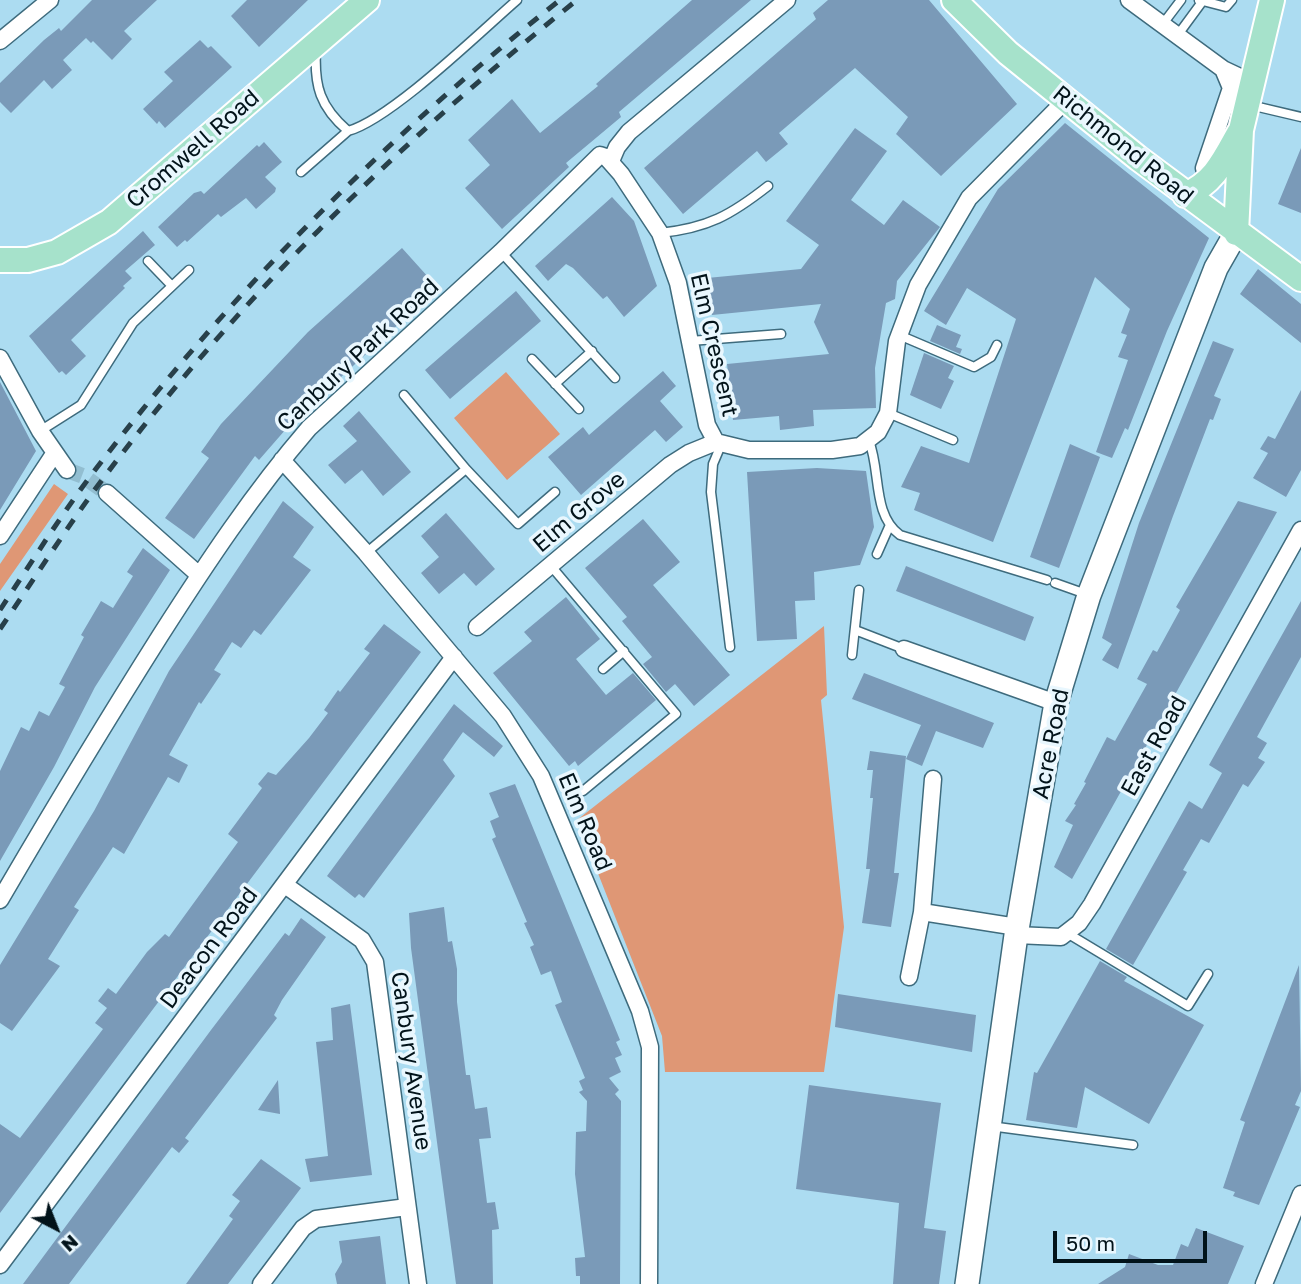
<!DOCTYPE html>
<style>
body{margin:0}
#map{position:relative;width:1301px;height:1284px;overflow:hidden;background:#acdcf1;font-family:"Golos Text",sans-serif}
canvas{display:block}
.north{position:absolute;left:21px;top:1193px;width:70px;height:70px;-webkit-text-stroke:5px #e9f7fe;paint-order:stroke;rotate:138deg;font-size:19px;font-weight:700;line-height:28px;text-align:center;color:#02131a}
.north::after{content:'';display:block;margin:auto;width:24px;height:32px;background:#02131a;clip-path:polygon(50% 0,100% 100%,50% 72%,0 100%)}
.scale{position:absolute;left:1053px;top:1231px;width:154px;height:32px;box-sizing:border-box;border:4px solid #02131a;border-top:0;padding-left:9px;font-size:21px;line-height:24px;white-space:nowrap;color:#02131a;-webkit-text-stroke:5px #e9f7fe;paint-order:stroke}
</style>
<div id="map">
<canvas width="1301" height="1284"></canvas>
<div class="north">N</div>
<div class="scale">50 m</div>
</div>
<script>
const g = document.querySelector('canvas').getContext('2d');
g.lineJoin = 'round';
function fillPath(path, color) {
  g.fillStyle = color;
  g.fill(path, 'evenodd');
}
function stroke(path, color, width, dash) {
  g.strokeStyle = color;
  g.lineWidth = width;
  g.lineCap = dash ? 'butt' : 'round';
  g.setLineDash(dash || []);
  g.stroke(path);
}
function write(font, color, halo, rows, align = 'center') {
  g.font = font + ' "Golos Text",sans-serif';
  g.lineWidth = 7;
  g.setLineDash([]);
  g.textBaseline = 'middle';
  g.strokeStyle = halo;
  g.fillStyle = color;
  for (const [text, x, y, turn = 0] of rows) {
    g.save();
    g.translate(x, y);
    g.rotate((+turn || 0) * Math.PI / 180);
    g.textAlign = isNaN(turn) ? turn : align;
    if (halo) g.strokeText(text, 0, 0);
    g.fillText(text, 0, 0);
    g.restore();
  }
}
const green = new Path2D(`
 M506,372L560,434L507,480L454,418Z
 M54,484L68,494L0,591V564Z
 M824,626L827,695L821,700L844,927L824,1072H665L662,1036L577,820Z`);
const building = new Path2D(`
 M92,0H157L124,31L132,39L112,60L93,41L91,43L86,38L63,60L72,70L52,89L44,80L11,113L0,102V83L44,40L59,28L61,31Z
 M247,0H308L259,47L231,16Z
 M692,0H751L619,112L621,117L566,163L569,167L502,229L465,188L490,165L468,140L512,99L540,133L598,86L596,84Z
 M828,0H929L1017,104L941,176L896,134L908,117L855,68L779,133L788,144L766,162L757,151L683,214L644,168L816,19L813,13Z
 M200,40L208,48L211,46L232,67L165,128L159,121L157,124L143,109L173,81L164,72Z
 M1065,123L1209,238L1167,331L1128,430L1125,428L1112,458L1096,452L1128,360L1118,357L1127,335L1121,333L1130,309L1095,277L993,542L914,510L920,493L901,487L921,446L969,463L1016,319L967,288L946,325L924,311L998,189Z
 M855,128L887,151L851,200L884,225L903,200L940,227L897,281L895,299L886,303L875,368L876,408L813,410L814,426L780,430L779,416L733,420L727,364L829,354L814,322L821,304L712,315L707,278L801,269L819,245L786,221Z
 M264,142L282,162L265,177L276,188L275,192L256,209L246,198L221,217L218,214L187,242L185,240L177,247L158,227L194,193L201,191L204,194L257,145L259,147Z
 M1301,148V213L1278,204Z
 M612,197L634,221L657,286L624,317L607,296L603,299L573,268L566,264L548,281L535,266Z
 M143,231L155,245L125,271L132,278L123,286L125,288L71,340L86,356L66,375L62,371L59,373L29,336Z
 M402,248L438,288L293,421L259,460L255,456L194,539L165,518L209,458L201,452L221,424L308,332Z
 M1258,269L1301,304V343L1240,294Z
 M516,291L541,321L450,399L425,370Z
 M937,325L961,335L956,347L962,349L960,354L930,341Z
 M1213,341L1234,349L1214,396L1221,399L1213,420L1210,419L1173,516L1118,669L1102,660L1112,644L1102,638L1139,523Z
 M924,353L954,366L948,378L954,381L941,409L910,395Z
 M663,371L676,386L660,401L683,427L666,442L655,430L581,495L548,457L583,427L589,435Z
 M0,382L36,451L0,510Z
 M1301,390V470L1286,497L1253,478L1268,453L1260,449L1268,436L1275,439Z
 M359,411L411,472L383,496L362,470L345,484L328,465L357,441L343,426Z
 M1070,444L1100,457L1059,568L1030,557Z
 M817,468L866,471L874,527L860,565L814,572L815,600L795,601L797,639L757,641L747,472Z
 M283,501L314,527L293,557L311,570L261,635L254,630L241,648L232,642L214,670L221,674L201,704L199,702L169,755L188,765L179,783L168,777L124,854L113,847L74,907L79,910L48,959L60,966L12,1031L0,1023V965L94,811L169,671Z
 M1238,501L1277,512L1072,879L1054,867L1073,825L1065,821L1076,805L1074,804L1086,783L1084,782L1107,737L1115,741L1147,684L1137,679L1153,650L1157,652L1180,610L1176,607Z
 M446,513L495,569L476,586L464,573L439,594L421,573L439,557L421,536Z
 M643,519L680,562L653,585L730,675L694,706L675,684L666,692L643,664L652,657L622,621L627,617L585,568Z
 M143,548L170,570L95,687L54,767L0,861V771L21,727L29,731L39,711L49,716L65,687L59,684L84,637L81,635L101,601L113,608L133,576L127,572Z
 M906,566L1034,617L1025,641L896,591Z
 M566,597L600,639L576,659L606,695L633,673L656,700L578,766L575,761L569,766L493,673L532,641L524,632Z
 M1301,601V657L1257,737L1267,743L1258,758L1265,762L1248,787L1243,784L1209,843L1201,839L1183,870L1187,872L1133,965L1106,949L1189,801L1202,809L1222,773L1209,765Z
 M384,624L421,652L0,1213V1124L20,1138L103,1029L95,1023L107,1008L98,1001L108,988L116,994L147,952L165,934L169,937L238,842L228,834L262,788L258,784L268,772L276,775L309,738L328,713L324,710L338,690L340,692L370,653L364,649Z
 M864,673L994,723L983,748L936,731L922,766L906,759L921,725L852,699Z
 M454,704L503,746L494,757L463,732L443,760L455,776L364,898L359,894L355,898L327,876Z
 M870,751L906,756L894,873H899L891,927L862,923L870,869H866L873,798H870L873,770H867Z
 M515,784L620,1040L616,1042L622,1055L615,1058L621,1072L609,1078L619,1090L615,1094L621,1101L620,1284H580V1276H576L575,1258L585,1257L575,1174L576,1132L586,1131L587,1101L579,1092L583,1090L579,1081L585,1078L555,1005L562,1002L551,971L541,975L530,947L534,945L524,923L527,922L492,839L496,837L490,821L499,817L489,793Z
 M444,907L448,942L452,941L457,969V1002L466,1075H470L475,1109L487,1107L491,1138L479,1139L487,1203L495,1202L499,1229L492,1230L493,1284H456L411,948L409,913Z
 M301,918L326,937L282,1000L274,1015L277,1018L185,1138L189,1141L179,1153L172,1147L69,1284H23L211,1030L285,933L289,936Z
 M1100,961L1127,977L1124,981L1204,1025L1149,1124L1085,1087L1077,1128L1026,1120L1034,1072L1037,1073Z
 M1299,965L1301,1091L1295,1105L1300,1107L1259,1205L1233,1196L1235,1192L1223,1188L1245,1122L1240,1120Z
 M838,994L976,1015L972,1052L835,1027Z
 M350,1004L372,1175L310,1182L305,1159L328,1156L316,1042L333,1040L331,1008Z
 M278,1080L280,1114L258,1110Z
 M809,1085L941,1103L924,1228L946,1231L939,1284H893L899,1203L796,1189Z
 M261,1159L301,1188L228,1284H186L233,1219L229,1216L240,1201L232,1195Z
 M1196,1228L1244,1246L1228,1284H1098L1125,1267L1129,1254L1158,1265H1173L1181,1244L1188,1247Z
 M380,1236L386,1284H337L335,1274L342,1262L339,1241Z`);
const streetTunnel = new Path2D(`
 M67,470L83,476L107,493`);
const lane = new Path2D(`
 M1199,0L1226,7L1232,0
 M1162,25L1181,0
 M1177,36L1202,2
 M316,50C314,86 320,107 348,131C391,119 479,33 517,0
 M1250,105L1301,117
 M301,172L348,131
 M660,233C708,228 731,215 768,186
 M501,252L615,378
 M148,261L172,286
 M899,335L974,367L991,357L997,345
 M690,341L781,334
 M532,359L579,409
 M555,384L592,351
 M404,395L466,469
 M888,413L953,440
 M40,431L81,405L133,323L189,270
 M869,441C881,471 872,515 900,535L1047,580
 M721,445L713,464L711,492L730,647
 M366,553L466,469L518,524L555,492
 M877,554L889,527
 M551,566L676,714L583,791
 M1055,583L1086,594
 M855,630L904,649
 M852,655L859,590
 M603,669L624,651
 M1067,933L1188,1006L1208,974
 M990,1126L1133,1145`);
const street = new Path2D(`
 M1129,0L1223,69L1240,77L1250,93
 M0,41L50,0
 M611,161L617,147L629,132L787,0
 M1208,183L1204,168L1231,88L1223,69
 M0,358L40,431L67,470
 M282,460L366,553L503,716L541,776L640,1011L650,1047L649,1284
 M107,493L199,575
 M0,536L54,454
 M477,627L670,465L689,453L716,442
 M904,649L1056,703
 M933,779L922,912L1017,927
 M285,885L362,940L375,962L418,1284
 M0,900C52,811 105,723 160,636C206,564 253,493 309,428L501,252L600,155L606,157L621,174L660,233L678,283L707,425L716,442L749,450H832L860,446L878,432L888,413L897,341L918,285L969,198L1066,100
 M1016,935L1061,937L1079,923L1092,904L1301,530
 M909,977L922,912
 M0,1265L454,657
 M261,1284L303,1228L316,1219L407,1207
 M1264,1284L1301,1194`);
const secondary = new Path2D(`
 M967,1284L1016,935L1056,703L1089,595L1216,268L1236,233`);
const primary = new Path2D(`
 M954,0L1008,53L1138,158L1301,279
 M1185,195C1214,183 1224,160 1239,133
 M1236,233L1241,130L1272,0
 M0,260H28L57,252L109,222L367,0`);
const rail = new Path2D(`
 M0,610C31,563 61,515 95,470C229,294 386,137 560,0
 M0,629C35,578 68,525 105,476C240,296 402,140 577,0`);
const streetNames = [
 ["Richmond Road",1123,145,39],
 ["Cromwell Road",193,149,-41],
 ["Elm Crescent",714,345,77],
 ["Canbury Park Road",358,355,-43],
 ["Elm Grove",579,512,-40],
 ["Acre Road",1051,744,-79],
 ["East Road",1154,746,-61],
 ["Elm Road",585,822,67],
 ["Deacon Road",209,948,-53],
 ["Canbury Avenue",411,1061,82]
];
fillPath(green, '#df9775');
fillPath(building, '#7a9ab8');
stroke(streetTunnel, '#92bed1', 16, [16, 8]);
stroke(lane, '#3e6b7d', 11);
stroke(street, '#3e6b7d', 19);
stroke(secondary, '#3e6b7d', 26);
stroke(primary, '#fff', 28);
stroke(lane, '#fff', 8);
stroke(street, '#fff', 16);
stroke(secondary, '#fff', 23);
stroke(primary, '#a6e2cb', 24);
stroke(rail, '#28404a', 5, [12, 12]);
write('23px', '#02131a', '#e9f7fe', streetNames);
</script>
